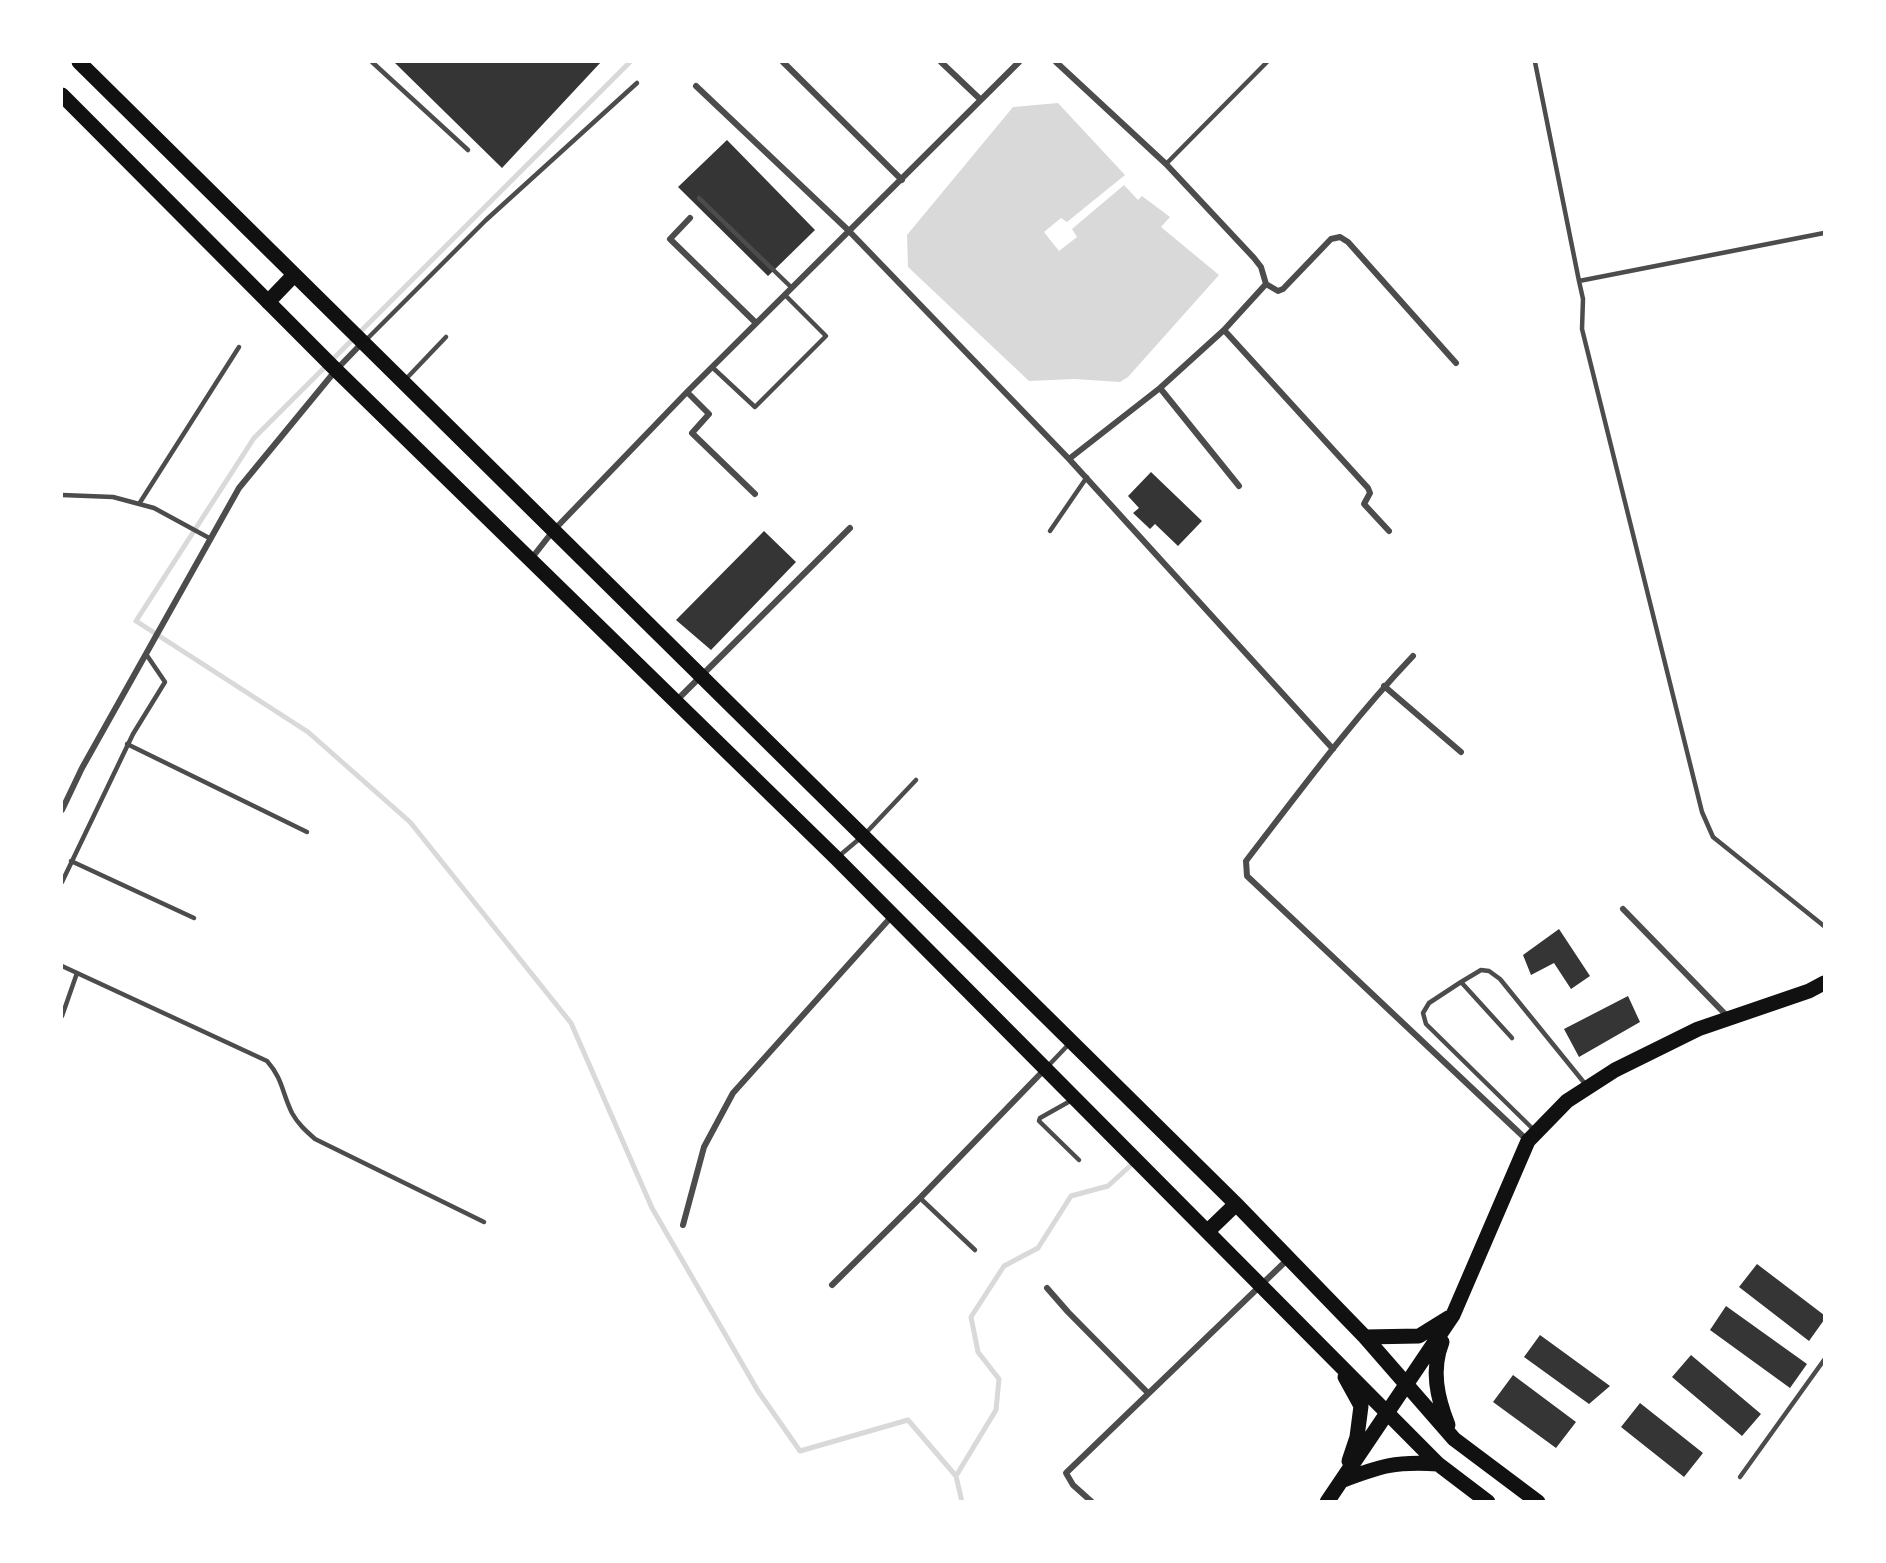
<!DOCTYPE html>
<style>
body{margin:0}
#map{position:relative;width:1886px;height:1563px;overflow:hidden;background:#fff;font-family:"DejaVu Sans",sans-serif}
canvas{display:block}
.frame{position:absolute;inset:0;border:63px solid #fff;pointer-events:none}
</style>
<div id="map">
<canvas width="1886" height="1563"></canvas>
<div class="frame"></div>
</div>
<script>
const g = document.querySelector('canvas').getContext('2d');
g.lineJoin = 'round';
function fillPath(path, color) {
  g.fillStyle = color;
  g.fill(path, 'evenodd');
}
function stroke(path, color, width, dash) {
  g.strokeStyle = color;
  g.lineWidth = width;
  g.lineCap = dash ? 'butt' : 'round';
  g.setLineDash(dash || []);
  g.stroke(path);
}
const water = new Path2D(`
 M1058,103L1125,175L1067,222L1061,218L1044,232L1059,251L1077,237L1072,229L1124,185L1138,200L1142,196L1170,217L1161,227L1219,275L1128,377L1120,382L1074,379L1029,381L908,267L907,235L1013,107Z`);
const stream = new Path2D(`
 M630,62L254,438L136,621L308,732L410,822L571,1023L652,1208L758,1391L800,1451L908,1420L956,1476
 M962,1502L956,1476L996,1410L999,1379L978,1352L971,1317L1004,1266L1038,1248L1071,1196L1108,1186L1130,1166`);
const building = new Path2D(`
 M397,62H601L502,168L395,63Z
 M727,140L815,230L768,276L678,187Z
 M1151,472L1202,521L1178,546L1155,524L1150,529L1133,513L1139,508L1128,496Z
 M764,531L796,562L711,650L676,620Z
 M1559,929L1590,976L1571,989L1554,963L1531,975L1523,955Z
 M1628,996L1640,1022L1579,1057L1564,1029Z
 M1757,1264L1824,1315V1320L1809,1341L1739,1287Z
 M1726,1306L1807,1364L1790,1388L1710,1330Z
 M1540,1335L1610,1386L1589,1404L1524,1357Z
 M1691,1355L1761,1414L1742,1436L1672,1377Z
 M1513,1375L1576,1422L1556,1448L1493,1402Z
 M1640,1403L1703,1453L1684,1477L1621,1427Z`);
const service = new Path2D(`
 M372,62L468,150
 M1535,62L1579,281
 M1166,164L1267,62
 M699,198L792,288
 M1824,233L1579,281L1583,299L1582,329L1702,812L1713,837L1824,926
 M365,341L486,220L637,83
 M712,367L755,407L826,336L785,295
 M404,381L446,337
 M62,495L113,497L154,508L211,539
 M139,504L239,347
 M1050,531L1087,477
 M127,744L307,832
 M839,856L864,835L916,780
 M71,861L194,918
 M62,882L133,734L165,682L146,654
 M62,966L267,1061C283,1079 282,1093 292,1113C298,1124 306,1131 315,1139L484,1222
 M1461,982L1481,970L1489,971L1500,979L1586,1085
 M62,1016L77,973
 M1512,1038L1461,982L1429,1003L1423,1013L1426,1024L1534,1130
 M1048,1066L1069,1044
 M1072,1100L1040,1118L1039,1121L1079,1160
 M920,1198L975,1250
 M1740,1477L1824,1360`);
const minor = new Path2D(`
 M783,62L902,180
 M941,62L981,100
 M1056,62L1166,164L1254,258L1261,267L1266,284L1278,291L1283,289L1331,239L1340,237L1348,242L1456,363
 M696,86L848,230L1069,459L1333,749
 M690,218L670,239L756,323
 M1224,330L1368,488L1370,493L1364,504L1389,531
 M1160,388L1239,486
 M687,392L709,414L692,433L755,494
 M1069,459L1160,388L1224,330L1266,284
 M531,559L553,531L687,392L1019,62
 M1413,656C1352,720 1300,791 1246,861L1247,876L1528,1141
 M1384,686L1461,752
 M676,701L850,528
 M62,810L82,768L239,488L336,370L362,343
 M1623,909L1729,1018
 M683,1225L704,1147L733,1093L892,916
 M832,1285L920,1198L1046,1068
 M1047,1288L1068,1312L1147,1392
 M1092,1502L1073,1485L1066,1473L1287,1260`);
const primary = new Path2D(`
 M79,62L1236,1204L1365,1337L1454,1439L1538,1502
 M62,95L336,370L836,858L1438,1464L1488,1502
 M268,302L294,275
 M1208,1231L1236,1204
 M1365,1337L1419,1336L1448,1318
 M1442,1342C1431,1370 1437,1397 1448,1425
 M1345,1377L1361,1406L1357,1437L1349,1461
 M1341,1481C1380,1466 1396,1461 1438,1464
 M1327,1502L1453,1315L1528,1141L1567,1101L1615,1070L1698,1029L1809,991L1824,983`);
fillPath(water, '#d9d9d9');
stroke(stream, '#d9d9d9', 5);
fillPath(building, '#353535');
stroke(service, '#4c4c4c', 4.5);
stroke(minor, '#4c4c4c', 6);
stroke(primary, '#111', 15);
</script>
